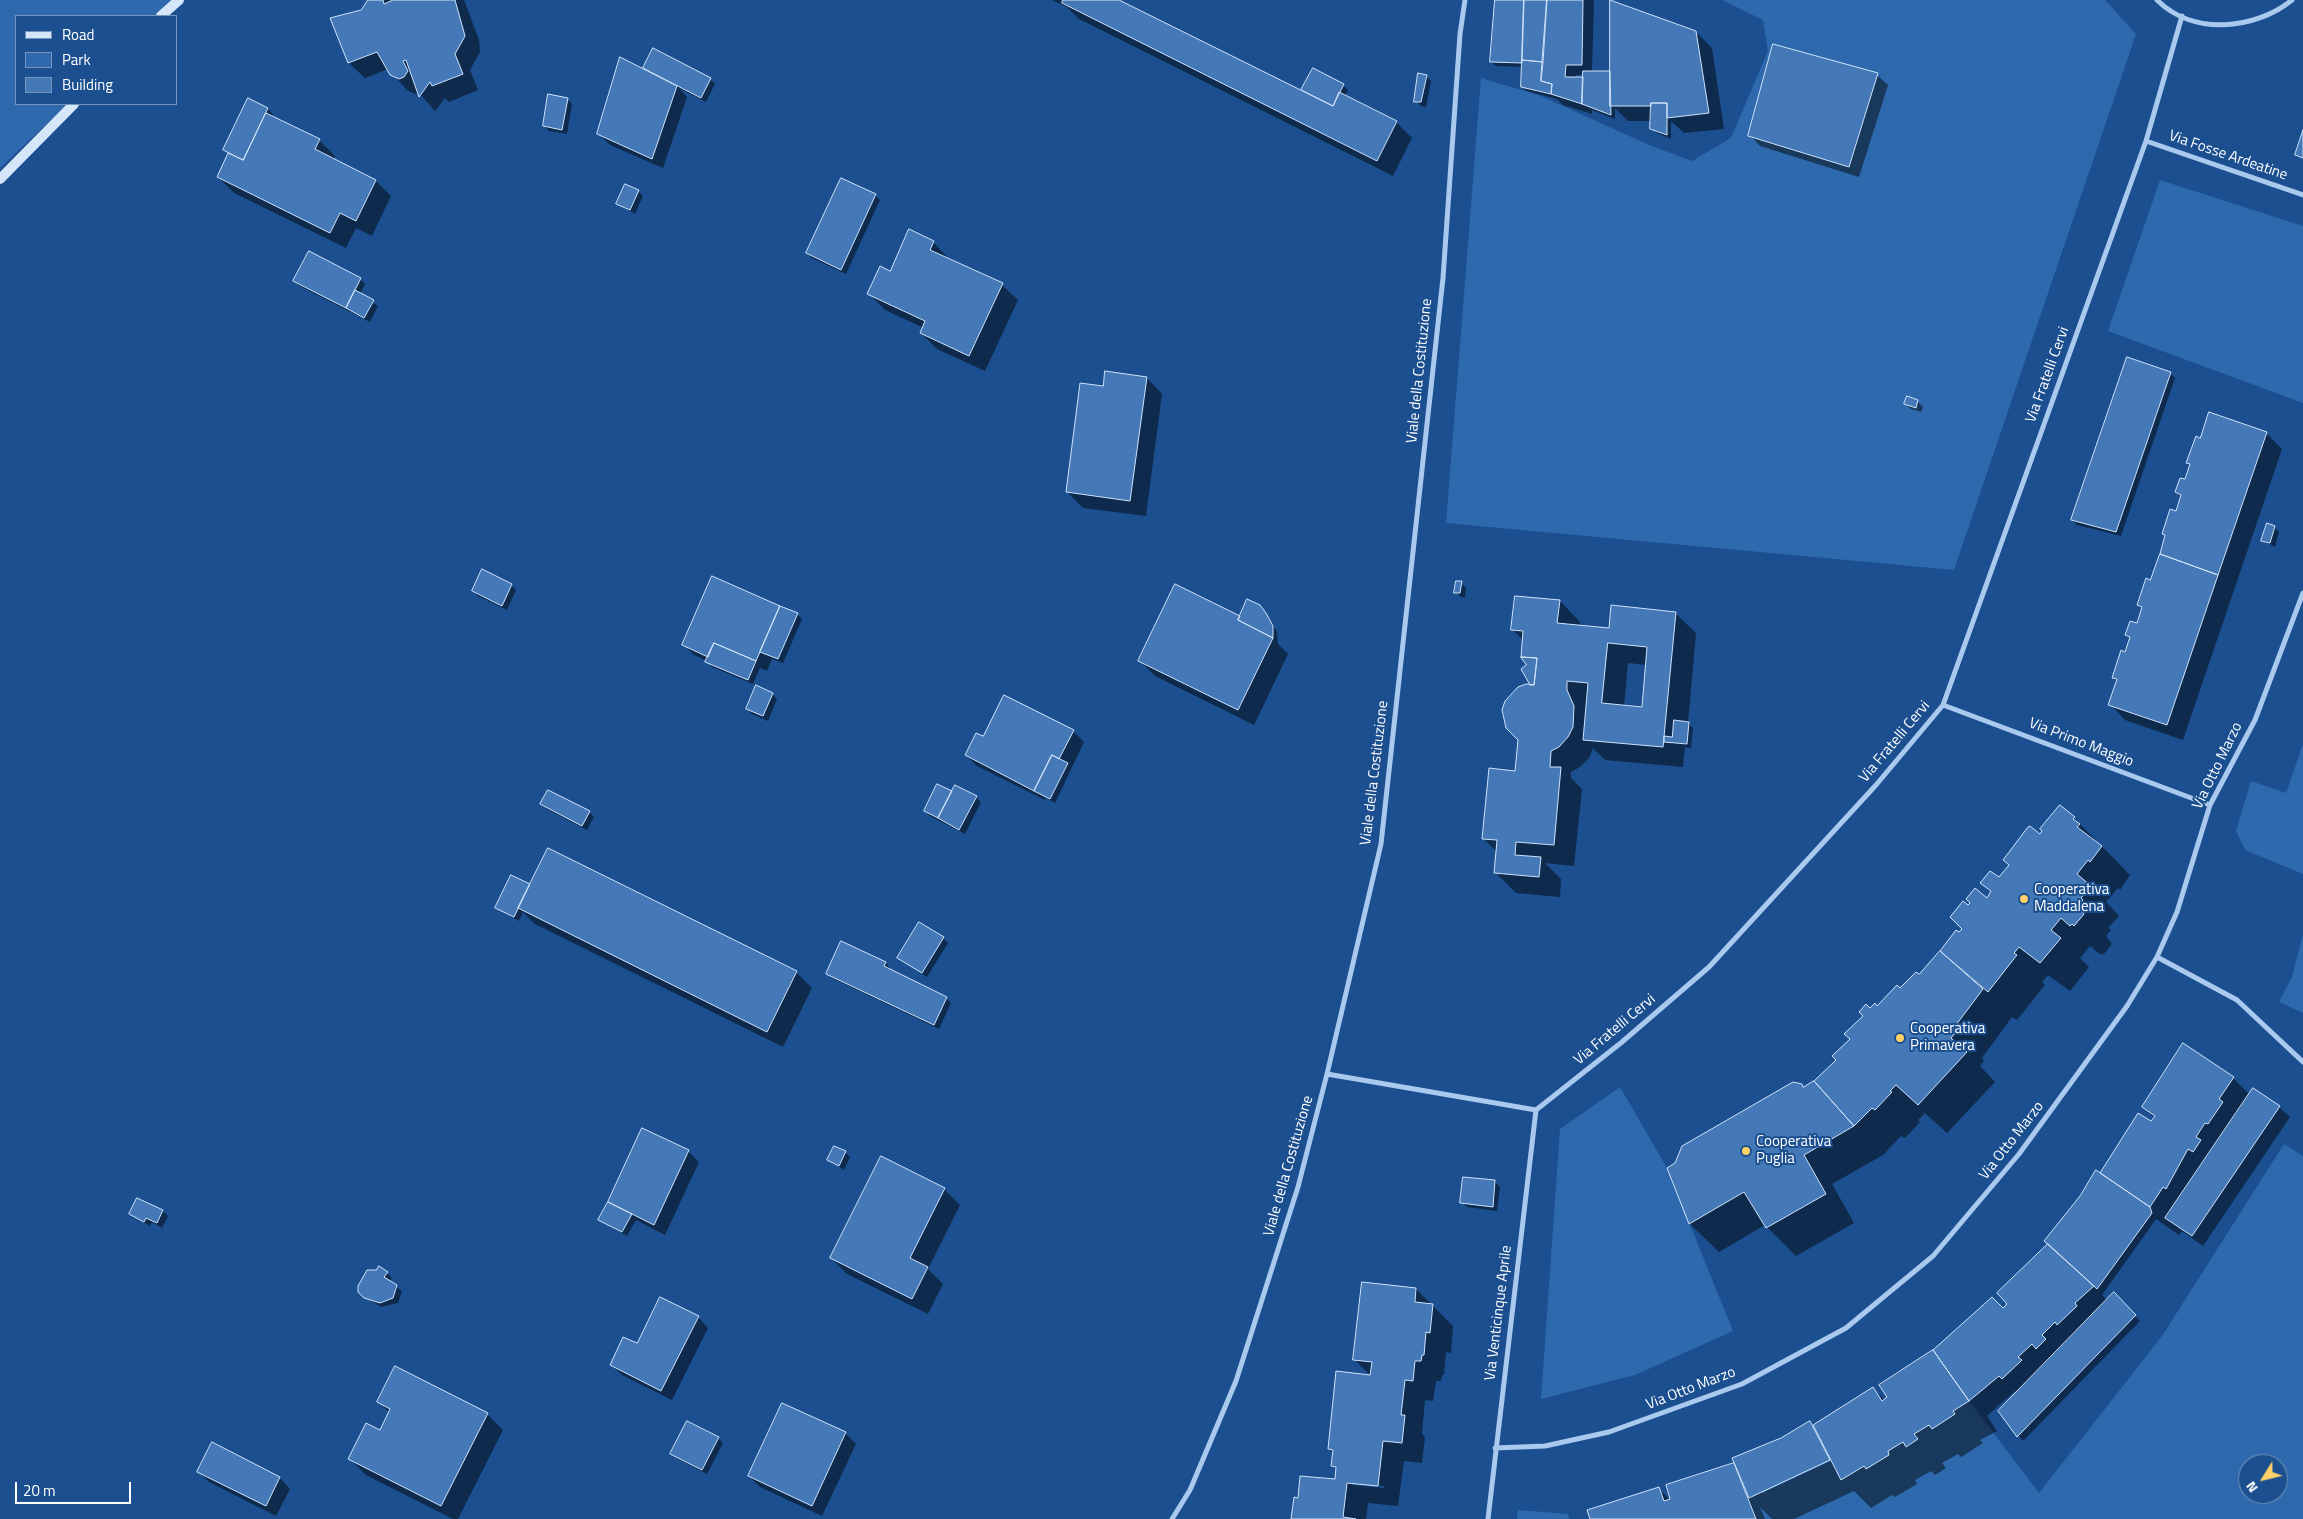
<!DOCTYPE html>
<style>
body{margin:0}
#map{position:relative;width:2303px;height:1519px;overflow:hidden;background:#1b4f8f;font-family:"Titillium Web",sans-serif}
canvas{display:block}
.legend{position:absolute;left:15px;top:15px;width:162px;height:90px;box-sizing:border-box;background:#1b4f8f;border:1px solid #7695bc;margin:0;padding:6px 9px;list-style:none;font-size:15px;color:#fff}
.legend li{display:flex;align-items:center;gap:10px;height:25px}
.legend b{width:25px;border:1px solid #7695bc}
.north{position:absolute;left:2238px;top:1454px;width:50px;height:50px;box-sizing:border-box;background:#1b4f8f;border:1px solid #7695bc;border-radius:50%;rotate:234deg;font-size:14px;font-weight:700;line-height:20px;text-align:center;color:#fff}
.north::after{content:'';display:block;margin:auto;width:18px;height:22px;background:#ffd166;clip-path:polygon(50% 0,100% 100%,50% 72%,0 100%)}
.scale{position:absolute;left:15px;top:1482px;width:116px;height:22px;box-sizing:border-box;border:2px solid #fff;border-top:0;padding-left:6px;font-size:15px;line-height:18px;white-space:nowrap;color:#fff;-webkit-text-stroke:4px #1b4f8f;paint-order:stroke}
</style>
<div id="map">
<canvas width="2303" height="1519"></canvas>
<ul class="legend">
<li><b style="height:6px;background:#d6e6fa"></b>Road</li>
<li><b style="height:14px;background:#2e69ad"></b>Park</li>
<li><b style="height:14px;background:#4478b7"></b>Building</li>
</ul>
<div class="north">N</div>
<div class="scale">20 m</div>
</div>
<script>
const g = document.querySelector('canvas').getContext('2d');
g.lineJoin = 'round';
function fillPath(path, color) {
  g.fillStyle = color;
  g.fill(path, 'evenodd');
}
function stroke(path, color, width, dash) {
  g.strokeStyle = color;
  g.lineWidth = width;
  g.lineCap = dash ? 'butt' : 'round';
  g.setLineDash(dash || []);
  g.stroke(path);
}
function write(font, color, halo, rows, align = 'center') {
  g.font = font + ' "Titillium Web",sans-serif';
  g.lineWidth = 4;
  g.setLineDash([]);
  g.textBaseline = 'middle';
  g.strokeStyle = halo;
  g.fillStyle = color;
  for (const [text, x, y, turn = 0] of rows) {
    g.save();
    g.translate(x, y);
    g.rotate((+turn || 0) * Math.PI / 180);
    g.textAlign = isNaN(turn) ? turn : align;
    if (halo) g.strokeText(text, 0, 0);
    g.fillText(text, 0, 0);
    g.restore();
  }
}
const green = new Path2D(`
 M0,0H178L161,16H16V104H68L0,168Z
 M1722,0H2105L2136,34L1954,570L1446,523L1481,78L1541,96L1649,145L1692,161L1731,138L1768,51L1763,20Z
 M2160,180L2303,226V403L2108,331Z
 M2303,744V874L2245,850L2236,831L2251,781L2286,793Z
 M2303,934V1013L2279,1002L2292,977Z
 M1620,1087L1667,1168L1733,1331L1635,1375L1541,1399L1560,1129Z
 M2284,1144L2303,1156V1519H1756L1749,1498L1830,1460L1841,1480L1864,1466L1866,1469L1889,1455L1888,1451L1903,1442L1906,1447L1918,1439L1914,1434L1929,1425L1932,1429L1955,1414L1953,1411L1969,1401L2039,1493L2162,1336ZM2248,1464H2278V1494H2248Z
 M1518,1510L1568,1514L1569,1519H1517Z`);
const shadow = new Path2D(`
 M369,0H464L479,40L480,52L470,70L478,90L449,102L445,98L435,111L419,93L415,94L408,91L388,69L365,78L349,63L362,11Z
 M1052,0H1116L1306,94L1303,90L1343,85L1348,90L1345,96L1396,122L1412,138L1393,176L1079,19L1067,7Z
 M1496,0H1594L1592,72H1610L1696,32L1712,48L1724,129L1684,133L1671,121V139L1657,133L1652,128V121H1628L1615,108V119L1592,110V114L1563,105L1557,99L1527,91L1522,86L1523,67L1496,66L1491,62ZM1576,75H1584V80L1576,78Z
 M653,50L710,79L715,84L706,102L679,88L687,97L663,168L610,145L599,134L644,70Z
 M1877,75L1888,85L1859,177L1760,146L1750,135Z
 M1426,76L1431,81L1426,107L1421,106L1416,101Z
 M567,99L572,104L567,134L549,131L544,126Z
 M249,100L268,109L273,114L271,117L319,140L335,156L333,160L376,181L391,196L372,236L356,228L346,248L234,193L218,177L229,154L225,150Z
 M638,191L643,196L635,214L618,204Z
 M875,195L880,200L846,274L812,258L807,253Z
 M933,242L949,259L1002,285L1018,300L985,371L937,349L921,333L924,328L885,310L869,294L890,273Z
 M360,279L365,284L360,294L378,306L370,322L300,286L295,281Z
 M2170,373L2175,378L2121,536L2077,525L2072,520Z
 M1147,378L1162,394L1146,516L1083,508L1067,492L1104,388Z
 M1908,398L1918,402L1923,407L1921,412L1911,409L1906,404Z
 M2266,433L2282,449L2183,740L2125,720L2110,704L2117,682L2113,678L2131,639L2126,635L2138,624L2143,608L2139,604L2151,581L2166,536L2163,533L2176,512L2181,497L2176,492L2186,481L2191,466L2188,462L2201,439Z
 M2274,527L2279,532L2275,547L2263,540Z
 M713,578L797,614L802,619L783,663L772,659L767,671L760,668L753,684L712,667L707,661L694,655L684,645Z
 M1461,583L1466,588L1465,598L1461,597L1456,592Z
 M511,585L516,590L507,610L478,596L473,591Z
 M1560,601L1580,622V626L1610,629L1675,613L1696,633L1688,723L1693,728L1691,748L1685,747L1683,767L1605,760L1593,748L1589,758L1580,767L1571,772V778L1582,789L1574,866L1545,863L1561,879L1560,897L1516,893L1495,872L1497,852L1483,838L1516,772L1519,740L1504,710L1511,695L1518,688L1532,686L1523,640L1513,630ZM1628,663L1647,665L1643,708L1624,707Z
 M1265,612L1277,632L1278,644L1288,654L1254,725L1155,676L1139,660L1240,618Z
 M772,694L777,699L768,721L752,714L747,709Z
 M1073,731L1084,742L1055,803L1046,798L1045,800L977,766L966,755L984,738Z
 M953,793L976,797L981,802L965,834L930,816L925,811Z
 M542,804L589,812L594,817L587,830L547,809Z
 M2074,818L2130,875L2120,890L2118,888L2106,902L2119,916L2108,928L2111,930L2106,936L2112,944L2104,954H2100L2090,946L2080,958L2089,967L2070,991L2048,975L2042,982L2045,985L2017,1020L2012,1017L1982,1058L1984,1061L1980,1066L1995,1082L1947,1133L1925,1113L1918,1120L1920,1122L1905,1138L1901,1136L1883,1155L1832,1184L1854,1223L1796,1256L1765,1225L1719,1252L1690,1224L1668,1169L1801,1085L1804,1088L1815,1082L1838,1060L1870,1010L1877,1007L1919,976L1956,931L1959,934L1963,929L1968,907L1987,899L1992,893L1982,882L1999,879L2040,836Z
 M529,885L796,972L812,988L783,1047L535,924L523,912L519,921L497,908Z
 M943,938L948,943L927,977L899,958Z
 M842,943L886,963L890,968V970L946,998L951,1003L939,1029L832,978L827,973Z
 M2233,1078L2250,1095L2254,1089L2279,1107L2290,1117L2203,1246L2182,1231L2179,1235L2156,1219L2102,1295L2108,1301L2114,1294L2140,1321L2023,1441L1999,1411L2017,1393L2015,1391L1987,1416L1997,1431L1980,1440L1983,1443L1961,1457L1958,1454L1942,1463L1946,1468L1935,1475L1931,1471L1915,1480L1917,1484L1895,1497L1892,1495L1871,1508L1854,1491L1794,1519H1772L1760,1507L1765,1519H1591L1658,1488L1672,1502L1733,1465L1738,1470L1781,1439L1810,1423L1814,1426L1873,1389L1885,1400L2009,1304L2100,1174L2152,1123L2155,1118L2143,1107ZM1836,1456L1837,1458L1762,1493V1490Z
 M688,1151L699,1162L665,1235L636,1220L627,1236L600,1220L609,1202Z
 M845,1152L850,1157L844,1170L829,1160Z
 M1495,1182L1500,1187L1497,1211L1467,1207L1462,1202Z
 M944,1189L960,1205L928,1269L943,1284L928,1314L847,1274L831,1258Z
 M137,1200L163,1211L168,1216L162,1228L152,1222L150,1226L131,1214Z
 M377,1272L387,1273L392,1278L389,1282L402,1291L398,1303L381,1307L365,1297Z
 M1416,1289L1453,1326L1451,1353L1446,1352L1444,1375H1442L1441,1381H1436L1433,1401L1425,1400L1422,1434L1425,1437L1422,1463L1404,1461L1398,1506L1368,1503L1366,1519H1292L1299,1500L1336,1480L1337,1470L1333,1466L1334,1454L1329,1449L1371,1376L1354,1359ZM1352,1482L1384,1486V1488L1352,1485Z
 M698,1317L708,1328L672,1400L622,1375L611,1364L637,1345Z
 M396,1368L487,1414L503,1430L458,1519H453L366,1475L350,1459L381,1432L390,1413L379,1402Z
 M845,1433L856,1444L822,1516L760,1487L749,1476Z
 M718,1438L723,1443L707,1474L676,1458L671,1454Z
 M212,1444L280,1478L290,1489L276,1516L209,1482L199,1472Z`);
const building = new Path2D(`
 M368,0H383L384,4L393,0H455L465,36L455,54L463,74L432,86L430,82L419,97L406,60L403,61L408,71L404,77L399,79L390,75L377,52L348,63L330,18L361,10Z
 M1063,0H1119L1333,106L1339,92L1397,121L1377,161L1062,3Z
 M1495,0H1524L1522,63L1490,62Z
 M1524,0H1547L1543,62L1522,60Z
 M1547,0H1583L1582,65H1566L1565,77H1583L1582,104L1551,94L1552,84L1541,81Z
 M1610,0L1696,31L1709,113L1667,118V103H1651V106H1610Z
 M1773,44L1878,73L1849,167L1748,136Z
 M653,48L711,78L701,98L643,68Z
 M620,57L677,86L652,159L597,134Z
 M1522,60L1543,62L1541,81L1552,84L1551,94L1521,87Z
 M1313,68L1344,84L1333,106L1301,90Z
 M1583,71H1610L1611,115L1582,104Z
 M1418,73L1427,75L1421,102H1414Z
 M548,94L568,98L562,130L543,126Z
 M248,98L268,108L243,160L223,150Z
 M1651,103H1667V135L1650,129Z
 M266,113L320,139L315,149L376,180L356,221L340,213L330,233L217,177L228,153L243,160Z
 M2303,130V158L2295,155Z
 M841,178L876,194L841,270L806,253Z
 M625,184L639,190L630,210L616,204Z
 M909,229L934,241L930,250L1003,283L969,356L920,333L925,321L867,294L880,266L890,271Z
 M309,251L361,278L346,308L293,281Z
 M355,290L374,300L364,318L346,308Z
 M2127,357L2171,372L2116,532L2071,520Z
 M1105,371L1147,377L1130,501L1066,492L1080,383L1103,386Z
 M1907,396L1918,400L1916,408L1904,404Z
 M2209,412L2267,432L2218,575L2160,554L2165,535L2162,534L2170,509L2176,511L2181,495L2175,492L2180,478L2185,479L2190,464L2186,463L2196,436L2200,438Z
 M2267,523L2275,526L2270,543L2261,541Z
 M2160,554L2218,575L2167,725L2108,705L2117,679L2112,678L2121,650L2125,652L2130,637L2125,635L2130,621L2137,623L2142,607L2137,605L2146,578L2150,580Z
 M482,569L512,584L502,606L472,591Z
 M712,576L780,606L756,661L714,643L708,657L682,645Z
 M1456,581H1462L1460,593H1454Z
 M1175,584L1240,616L1238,620L1273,638L1238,710L1138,661Z
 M1515,596L1560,600L1557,623L1609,628L1611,605L1676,612L1663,747L1583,740L1588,683L1567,681V690L1574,706L1573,727L1568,737L1559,747L1551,751L1550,767H1561L1554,845L1516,842L1515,855L1541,857L1539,877L1494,873L1497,840L1482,839L1489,768L1515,771L1518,740L1506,728L1502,710L1505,701L1518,687L1526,684L1534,685L1537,658L1521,657L1523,631L1511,630ZM1608,643L1647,647L1642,707L1602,703Z
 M1247,599L1260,605L1266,613L1273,626V638L1238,620Z
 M780,606L798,613L778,659L760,652Z
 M714,643L756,661L748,680L705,662Z
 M1521,657L1537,658L1534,685H1530L1521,669L1526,665Z
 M756,685L773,693L763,716L746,709Z
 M1004,695L1074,730L1059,759L1052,755L1034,791L965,755L976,733L983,736Z
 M1674,720L1689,722L1687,744L1664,742V736L1672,737Z
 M1052,755L1068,763L1050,799L1034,791Z
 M937,784L952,791L938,818L924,811Z
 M955,785L977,796L959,830L938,818Z
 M548,790L590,811L582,826L540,804Z
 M2060,805L2075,817L2073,819L2080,824L2077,827L2102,846L2090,862L2088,860L2077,874L2091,886L2081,898L2083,900L2078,906L2084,914L2074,926L2072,924L2070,926L2061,918L2051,930L2061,938L2040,963L2019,947L2014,953L2017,955L1988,992L1940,951L1956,930L1959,932L1962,929L1950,917L1963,901L1968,905L1970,903L1966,899L1975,888L1987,898L1991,891L1980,883L1990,871L1999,877L2009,865L2003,860L2028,827L2030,826L2040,834L2042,831L2040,829Z
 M548,848L797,971L767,1032L518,908Z
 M511,875L530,884L514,917L495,908Z
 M919,922L944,937L922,973L897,958Z
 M841,941L886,962L884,966L947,997L934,1025L826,974Z
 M1940,951L1983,989L1953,1029L1957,1031L1951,1038L1967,1052L1918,1105L1896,1085L1890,1091L1892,1092L1875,1110L1872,1108L1854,1126L1814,1081L1836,1060L1832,1056L1850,1039L1844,1034L1863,1016L1859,1012L1866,1004L1870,1008L1875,1003L1877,1006L1897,985L1900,988L1916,972L1919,974Z
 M2183,1043L2234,1077L2219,1099L2223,1102L2208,1124L2205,1123L2196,1137L2201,1140L2193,1152L2188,1149L2166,1189L2163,1187L2150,1207L2100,1173L2138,1113L2151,1121L2155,1116L2142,1107Z
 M1814,1081L1854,1126L1804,1155L1826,1194L1766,1228L1744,1192L1689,1224L1667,1168L1675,1163L1682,1146L1793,1082L1802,1084L1803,1087Z
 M2253,1088L2280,1106L2192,1236L2165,1218Z
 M642,1128L689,1150L654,1225L608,1202Z
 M834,1146L846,1151L839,1166L827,1160Z
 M881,1156L945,1188L910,1258L928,1267L912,1299L830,1258Z
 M2096,1170L2150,1207L2152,1213L2097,1289L2044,1241L2080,1196Z
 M1463,1177L1495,1180L1493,1207L1460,1203Z
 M137,1198L163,1210L157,1223L146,1218L144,1222L129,1214Z
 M608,1202L632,1214L622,1232L598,1220Z
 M2048,1244L2094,1286L2075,1303L2077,1306L2057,1325L2055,1322L2042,1335L2046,1339L2036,1349L2032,1344L2018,1357L2022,1360L2002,1379L1999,1376L1969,1401L1933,1350L1992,1297L2003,1308L2007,1304L1997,1293Z
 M379,1266L388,1272L384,1277L397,1285L393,1298L380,1303L364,1298L358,1292V1286L367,1270H376Z
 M1362,1282L1416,1288L1415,1302L1433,1304L1430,1333L1426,1332L1424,1355H1422L1421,1361H1415L1413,1381L1405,1380L1401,1415H1405L1402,1443L1383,1441L1378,1486L1347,1483L1343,1517L1356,1519H1291L1294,1497L1298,1498L1300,1476L1335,1479L1336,1467L1331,1466L1333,1450L1328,1449L1336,1371L1370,1375L1372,1362L1353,1360Z
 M2114,1292L2136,1315L2017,1437L1998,1411Z
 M660,1297L699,1316L661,1391L610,1365L623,1337L637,1343Z
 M1933,1350L1969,1401L1953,1411L1955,1414L1932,1429L1929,1425L1914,1434L1918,1439L1906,1447L1903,1442L1888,1451L1889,1455L1866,1469L1864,1466L1841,1480L1813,1425L1873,1387L1882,1401L1887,1397L1879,1385Z
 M395,1366L488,1413L441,1506L348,1459L366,1423L380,1430L390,1409L377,1402Z
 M782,1403L846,1432L812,1506L748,1476Z
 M687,1421L719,1437L702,1470L670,1454Z
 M1810,1421L1830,1460L1749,1498L1732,1458L1781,1438Z
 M212,1442L280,1477L266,1506L197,1472Z
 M1734,1463L1756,1519H1590L1587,1510L1659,1487L1664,1501L1670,1499L1666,1485Z`);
const minor = new Path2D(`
 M2157,0C2193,36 2255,30 2292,0
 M2146,141L2303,195
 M1943,705L2210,805
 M2157,957L2237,1000L2303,1062
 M1327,1074L1536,1110L1622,1042L1709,967L1876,785L1943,705L2146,141L2182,16
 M1495,1448L1545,1446L1609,1432L1742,1384L1846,1328L1933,1256L2019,1154L2127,1006L2157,957L2177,912L2210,805L2255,720L2303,593
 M1172,1519L1190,1490L1236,1381L1298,1187L1327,1074L1381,844L1443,278L1460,34L1465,0
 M1488,1519L1536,1110`);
const secondary = new Path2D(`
 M161,16L179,0
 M0,179L74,104`);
const markers = [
 [2024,899,5,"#ffd166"],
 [1900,1038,5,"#ffd166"],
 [1746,1151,5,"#ffd166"]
];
const streetNames = [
 ["Via Fosse Ardeatine",2228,156,19],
 ["Viale della Costituzione",1420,371,-84],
 ["Via Fratelli Cervi",2048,375,-70],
 ["Via Fratelli Cervi",1895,742,-50],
 ["Via Primo Maggio",2081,743,21],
 ["Via Otto Marzo",2218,766,-64],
 ["Viale della Costituzione",1375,773,-83],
 ["Via Fratelli Cervi",1615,1030,-40],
 ["Via Otto Marzo",2012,1141,-52],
 ["Viale della Costituzione",1289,1166,-74],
 ["Via Venticinque Aprile",1499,1313,-83],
 ["Via Otto Marzo",1691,1389,-21]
];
const poiNames = [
 ["Cooperativa",2034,890],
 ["Maddalena",2034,907],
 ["Cooperativa",1910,1029],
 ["Primavera",1910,1046],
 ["Cooperativa",1756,1142],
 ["Puglia",1756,1159]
];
fillPath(green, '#2e69ad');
fillPath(shadow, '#0007');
fillPath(building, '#4478b7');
stroke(building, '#cfe3fa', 1);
stroke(minor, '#a9c9ee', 5);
stroke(secondary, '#d6e6fa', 10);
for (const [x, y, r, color] of markers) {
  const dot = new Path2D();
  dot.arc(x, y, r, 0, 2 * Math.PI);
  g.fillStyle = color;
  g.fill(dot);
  stroke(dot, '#1b4f8f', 2);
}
write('15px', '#fff', '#1b4f8f', streetNames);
write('15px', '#fff', '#1b4f8f', poiNames, 'left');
</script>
